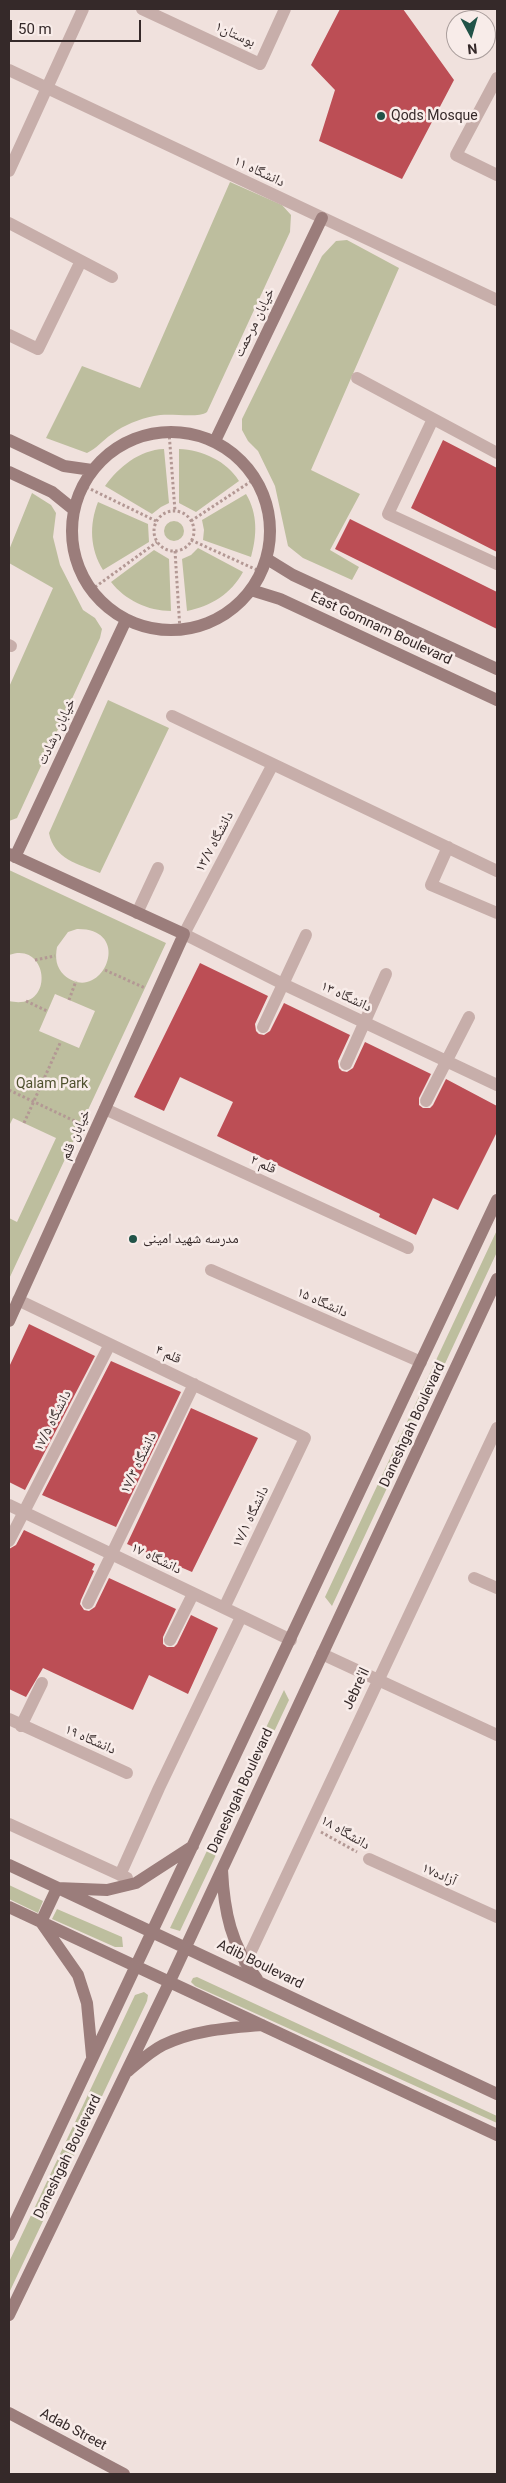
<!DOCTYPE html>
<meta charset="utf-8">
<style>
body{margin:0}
#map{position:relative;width:506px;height:2483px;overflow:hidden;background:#f0e1dd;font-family:Roboto,sans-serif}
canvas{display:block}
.frame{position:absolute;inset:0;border:10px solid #352929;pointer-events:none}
.north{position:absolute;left:446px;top:10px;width:50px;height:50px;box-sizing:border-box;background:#f8ece9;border:1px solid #aa9e9c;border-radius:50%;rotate:174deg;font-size:14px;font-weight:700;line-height:20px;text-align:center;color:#352929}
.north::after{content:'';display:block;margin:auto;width:18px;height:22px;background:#215348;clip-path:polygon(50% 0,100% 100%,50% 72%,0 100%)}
.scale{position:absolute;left:10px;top:20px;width:131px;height:22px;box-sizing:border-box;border:2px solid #352929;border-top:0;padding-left:6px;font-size:15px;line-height:18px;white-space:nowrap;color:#352929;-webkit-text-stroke:4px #f8ece9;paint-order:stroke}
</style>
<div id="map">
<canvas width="506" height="2483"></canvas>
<div class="frame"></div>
<div class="north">N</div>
<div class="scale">50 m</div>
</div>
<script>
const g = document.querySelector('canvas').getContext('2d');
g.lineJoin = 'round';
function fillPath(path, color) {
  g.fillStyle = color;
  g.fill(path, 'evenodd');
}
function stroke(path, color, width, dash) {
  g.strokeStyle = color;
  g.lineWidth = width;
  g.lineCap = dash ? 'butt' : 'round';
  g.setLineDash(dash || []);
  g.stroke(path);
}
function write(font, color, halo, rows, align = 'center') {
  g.font = font + ' Roboto,"Noto Naskh Arabic",sans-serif';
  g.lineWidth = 5;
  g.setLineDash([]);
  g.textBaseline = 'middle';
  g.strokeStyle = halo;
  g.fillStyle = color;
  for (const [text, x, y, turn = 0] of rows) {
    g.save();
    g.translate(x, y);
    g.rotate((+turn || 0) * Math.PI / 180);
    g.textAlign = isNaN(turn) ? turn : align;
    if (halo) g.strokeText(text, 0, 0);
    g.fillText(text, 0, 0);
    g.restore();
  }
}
const green = new Path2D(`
 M230,182L282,205L291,215L290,232L207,412C197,419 169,412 154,416C139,419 124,425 112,434C102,441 97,448 87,453L46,438L82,366L140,388Z
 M347,240L399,268L311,470L360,494L330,550L359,567L352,580L303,558L288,546L275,486L258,451L248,441L242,430V419L322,256L336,241Z
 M164,449L169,503L161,507L152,514L105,486C119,467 139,450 164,449Z
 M179,449C202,450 227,461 239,481L196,512L179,503Z
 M32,493L51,505L56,513L53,537L60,565L83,610L95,618L102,629L100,638L17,818L9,821V687L53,588L9,563V550Z
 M246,494C258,514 257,536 251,557L203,540L204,530L202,520Z
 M98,502L148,524L149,542L103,570C90,549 89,525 98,502Z
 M164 531a10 10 0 1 1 20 0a10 10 0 1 1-20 0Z
 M198,548L243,572C231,594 211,606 187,611L182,559L191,555Z
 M154,550L169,559L171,611C148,611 125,600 111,582Z
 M108,700L169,728L100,873C78,864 54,859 49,833Z
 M9,870L166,943L9,1279V1218L17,1222L56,1138L13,1118L9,1126V1001C56,1012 49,940 9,955ZM77,929C136,928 101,1007 64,975C56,967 55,958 57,947L68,932ZM55,994L95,1011L79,1048L39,1031Z
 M497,1230V1252L332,1606L325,1597Z
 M284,1690L289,1700L180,1931L170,1928Z
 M9,1885L43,1901L38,1913L9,1899Z
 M57,1909L122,1937L123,1947H115L52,1919Z
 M197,1977L497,2116V2123L195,1986L191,1982L193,1978Z
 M144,1992L148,1995L147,2001L9,2293V2262L135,1995Z`);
const building = new Path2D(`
 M340,9H403L454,80L402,179L319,141L335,90L311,65Z
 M443,440L497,468V552L411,508Z
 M350,519L497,592V629L335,549Z
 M200,963L268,996L255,1024L256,1031L259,1034L264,1035L270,1031L284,1003L350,1035L338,1061L339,1068L342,1071L347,1072L353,1068L365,1042L431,1074L419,1098V1105L423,1108H430L433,1105L446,1079L497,1106V1132L458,1210L433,1198L416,1235L379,1217L380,1214L217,1136L233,1102L180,1077L164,1111L134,1097Z
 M29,1324L95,1356L25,1490L9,1482V1367Z
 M111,1361L181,1392L116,1527L42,1495Z
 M191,1408L258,1438L192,1572L127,1544Z
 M24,1530L95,1564L92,1570L94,1571L81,1600L80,1604L84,1610L89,1611L95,1607L109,1578L176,1609L163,1637V1644L167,1647H174L177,1644L191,1615L218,1628L188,1694L149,1675L133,1710L43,1668L26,1697L9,1689V1549L16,1545Z`);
const path = new Path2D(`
 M169,432L175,511
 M82,485L156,521
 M154 531a20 20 0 1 1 40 0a20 20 0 1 1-40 0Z
 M191,521L256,478
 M191,540L257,570
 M175,551L180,630
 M91,590L157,542
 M35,960L55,956
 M105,970L145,988
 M69,1000L76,981
 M26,1001L47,1011
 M9,1090L83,1125
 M24,1123L61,1041
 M321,1832L357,1852`);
const street = new Path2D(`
 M142,9L260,64L285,9
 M9,70L497,300
 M497,78L456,155L497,175
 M9,171L83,9
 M9,223L112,277
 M9,335L38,349L81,261
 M357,378L497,453
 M433,419L388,514L497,564
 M9,645L11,646
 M172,716L497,871
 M273,764L184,934L283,984L497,1085
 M448,847L431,885L497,913
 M137,913L158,868
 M263,1027L306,935
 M346,1064L386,974
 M426,1101L469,1017
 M105,1109L408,1248
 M211,1270L421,1362
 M18,1300L305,1438L224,1608
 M9,1505L291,1640
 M9,1541L110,1344
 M474,1578L497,1588
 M88,1603L194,1384
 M170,1640L193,1594
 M322,1654L497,1735
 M9,1719L127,1773
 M21,1726L42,1683
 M9,1824L127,1878
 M369,1859L497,1917
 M120,1875L159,1788L241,1617
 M245,1964L497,1428`);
const secondary = new Path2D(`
 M72 531a99 99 0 1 1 198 0a99 99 0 1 1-198 0Z
 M9,440L64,466L92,470
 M215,441L322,218
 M9,472L52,492L73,509
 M267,559L293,575L497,669
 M251,590L280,599L497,700
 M9,854L184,934L9,1321
 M15,857L126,620
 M9,1865L497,2094
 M222,1870C224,1911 231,1946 257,1979
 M9,1907L497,2135
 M92,2056L87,2003L78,1975L41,1922L57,1888L107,1890L136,1883L193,1846
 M128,2071C139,2062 151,2051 163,2045C194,2030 228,2028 262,2025
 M9,2235L497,1200
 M9,2315L170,1981L497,1279
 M9,2413L124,2474`);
const markers = [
 [381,116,5,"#215348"],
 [133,1239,5,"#215348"]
];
const streetNames = [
 ["بوستان۱",235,35,25],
 ["دانشگاه ۱۱",259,172,25],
 ["خیابان مرحمت",255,323,-64],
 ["East Gomnam Boulevard",381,629,25],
 ["خیابان رشادت",57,732,-65],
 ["دانشگاه ۱۳/۷",215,842,-62],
 ["دانشگاه ۱۳",346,997,25],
 ["خیابان قلم",76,1135,-66],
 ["قلم ۲",263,1165,25],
 ["دانشگاه ۱۵",322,1303,24],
 ["قلم ۴",168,1355,25],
 ["دانشگاه ۱۷/۵",53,1421,-63],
 ["Daneshgah Boulevard",413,1425,-65],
 ["دانشگاه ۱۷/۳",139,1463,-64],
 ["دانشگاه ۱۷/۱",251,1517,-64],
 ["دانشگاه ۱۷",156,1559,26],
 ["Jebre'il",357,1689,-65],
 ["دانشگاه ۱۹",90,1740,24],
 ["Daneshgah Boulevard",241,1791,-65],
 ["دانشگاه ۱۸",345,1833,30],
 ["آزاده۱۷",439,1875,24],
 ["Adib Boulevard",260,1965,26],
 ["Daneshgah Boulevard",68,2157,-64],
 ["Adab Street",73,2430,28]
];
const poiNames = [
 ["Qods Mosque",391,116],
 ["مدرسه شهید امینی",143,1239]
];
const parkNames = [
 ["Qalam Park",52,1084]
];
fillPath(green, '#bdbe9e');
fillPath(building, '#bc4e55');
stroke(path, '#b39894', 3, [2.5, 2.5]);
stroke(street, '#c7aeaa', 12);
stroke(secondary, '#9b7d7b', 12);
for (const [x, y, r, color] of markers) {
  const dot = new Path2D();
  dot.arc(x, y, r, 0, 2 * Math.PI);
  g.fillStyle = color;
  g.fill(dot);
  stroke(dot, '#f8ece9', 2);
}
write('14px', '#352929', '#f8ece9', streetNames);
write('14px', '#352929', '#f8ece9', poiNames, 'left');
write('14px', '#4f512e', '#f8ece9', parkNames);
</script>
